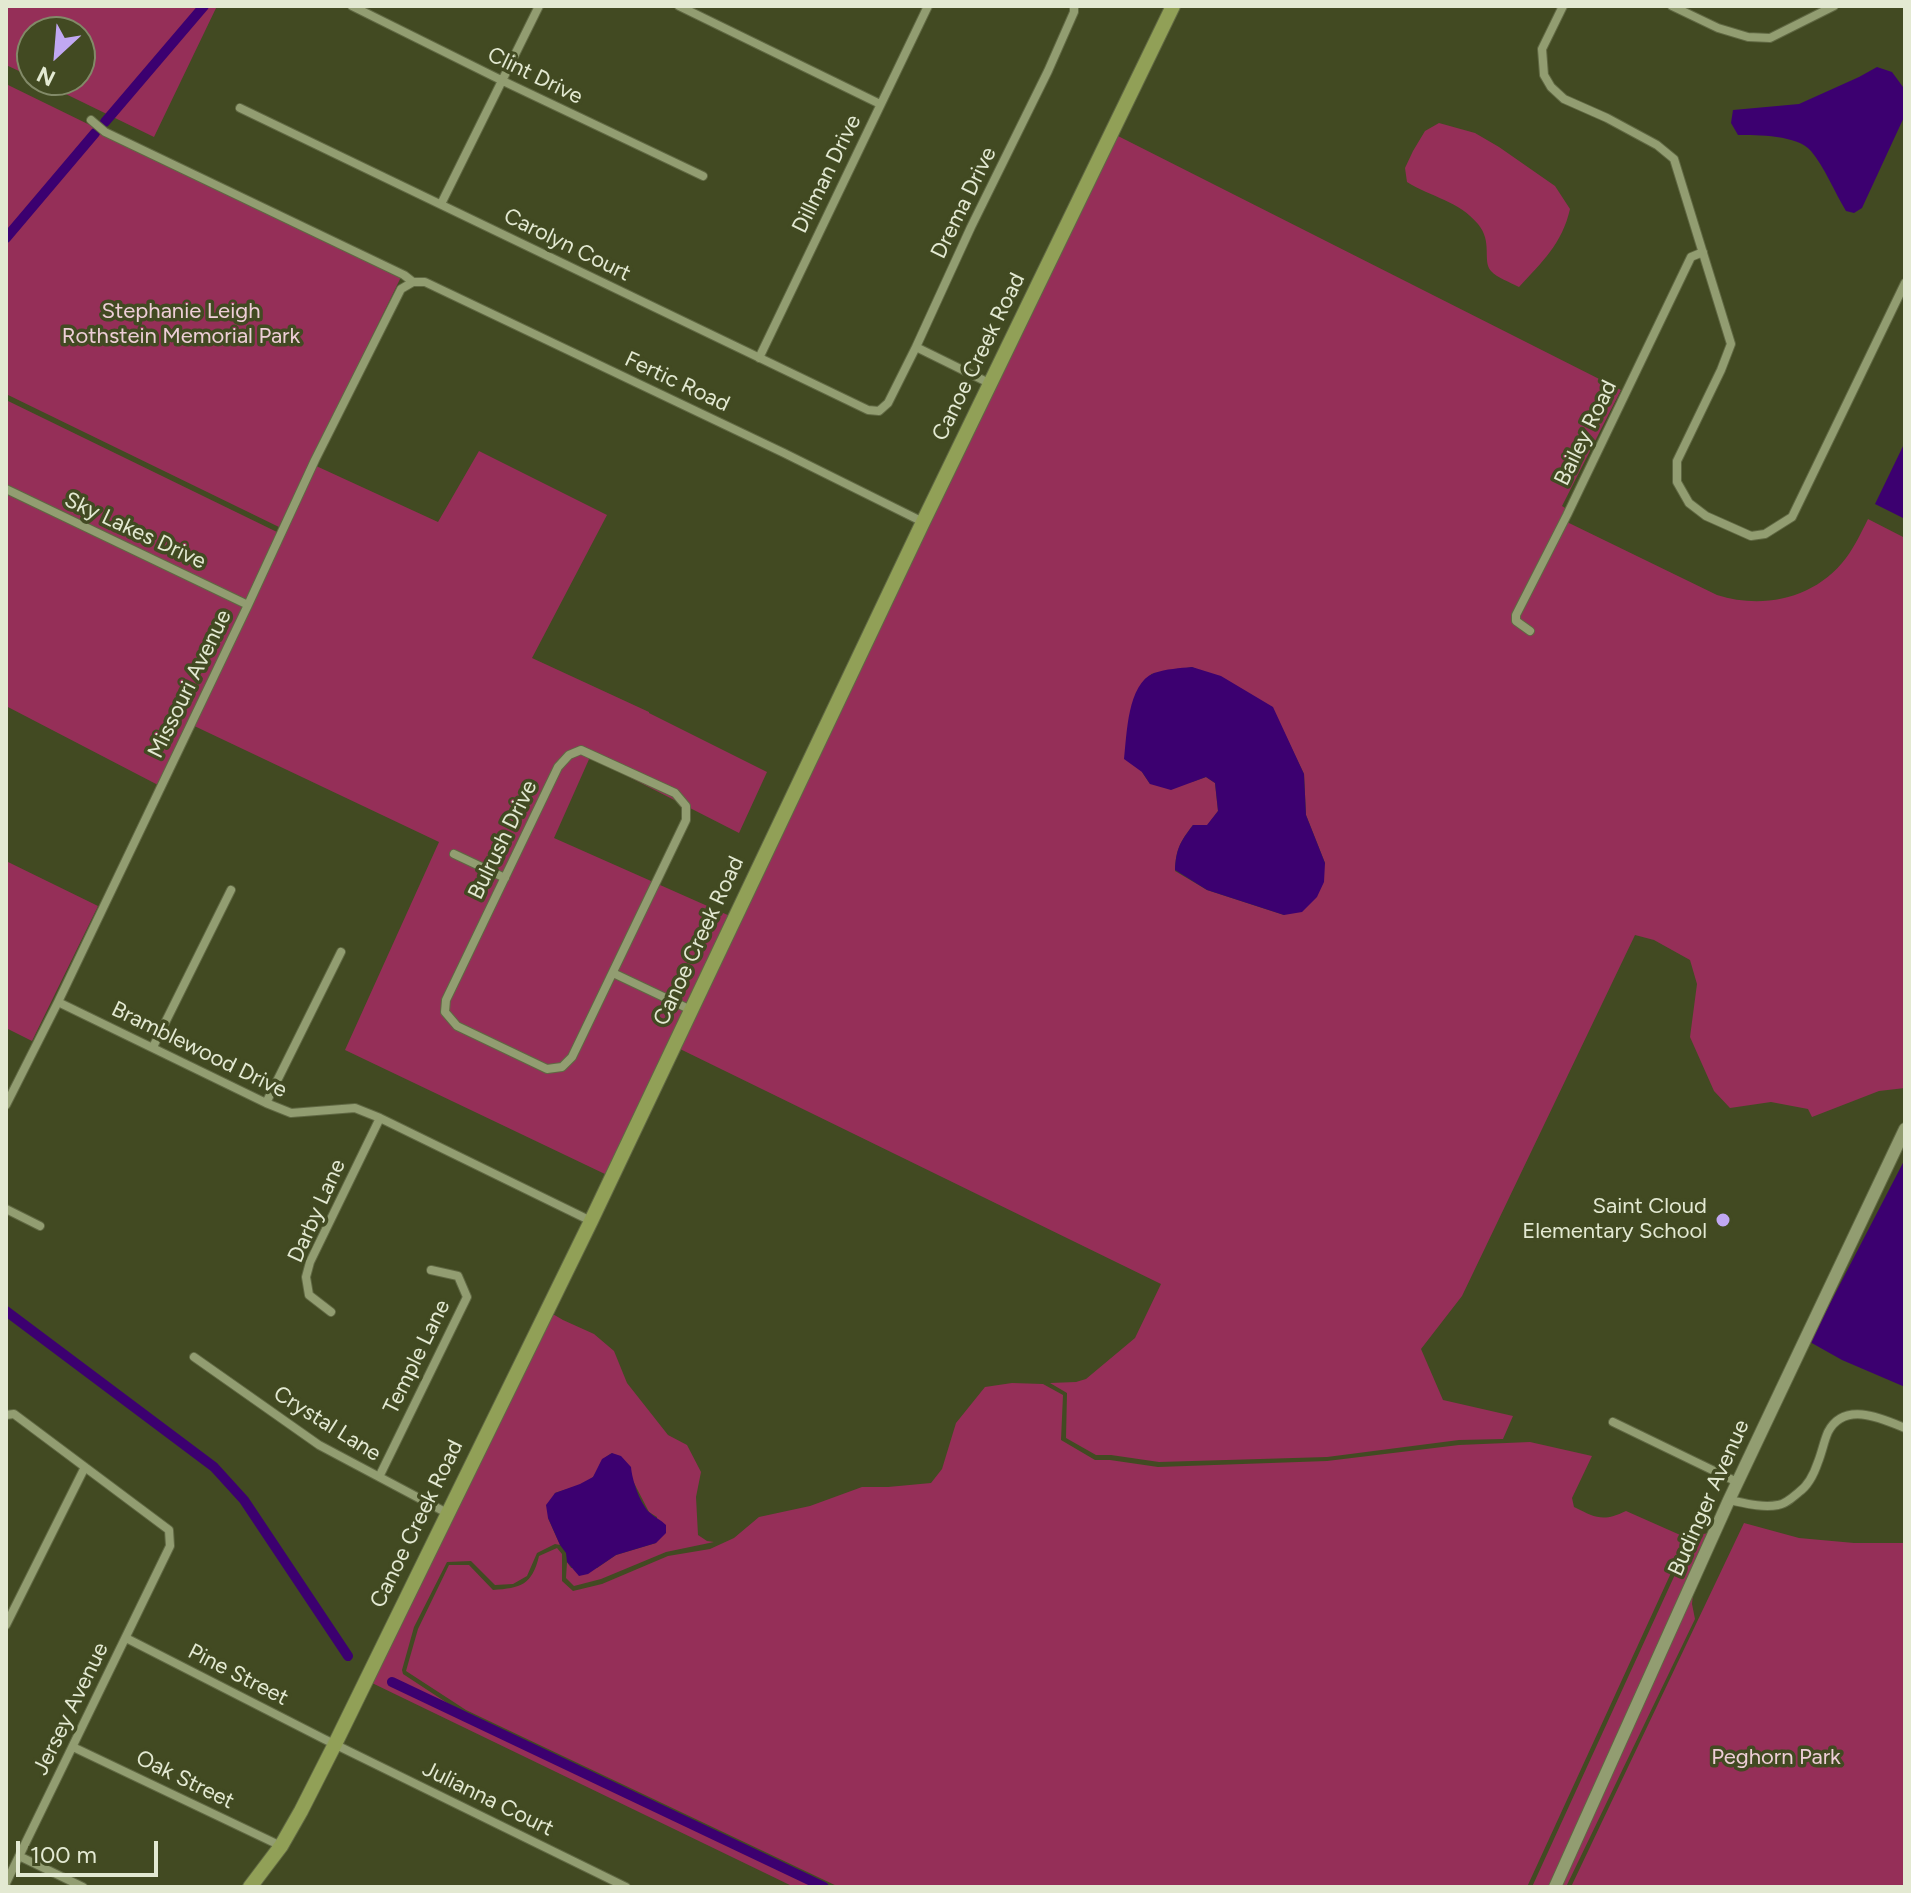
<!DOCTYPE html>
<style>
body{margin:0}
#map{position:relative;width:1911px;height:1893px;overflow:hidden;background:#424a22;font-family:Figtree,sans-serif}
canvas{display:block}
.frame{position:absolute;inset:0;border:8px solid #e3e9d2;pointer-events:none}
.north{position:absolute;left:16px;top:16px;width:80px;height:80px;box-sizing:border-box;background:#424a22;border:2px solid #828a68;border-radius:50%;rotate:206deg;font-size:22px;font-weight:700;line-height:32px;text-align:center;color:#e3e9d2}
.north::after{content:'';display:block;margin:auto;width:28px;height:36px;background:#c1a8f3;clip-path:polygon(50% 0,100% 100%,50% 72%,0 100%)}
.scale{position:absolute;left:16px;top:1841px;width:142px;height:36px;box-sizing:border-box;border:4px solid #e3e9d2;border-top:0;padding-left:10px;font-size:24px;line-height:28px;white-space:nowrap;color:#e3e9d2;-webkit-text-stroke:6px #424a22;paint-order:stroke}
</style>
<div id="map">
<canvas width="1911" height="1893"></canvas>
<div class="frame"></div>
<div class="north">N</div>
<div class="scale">100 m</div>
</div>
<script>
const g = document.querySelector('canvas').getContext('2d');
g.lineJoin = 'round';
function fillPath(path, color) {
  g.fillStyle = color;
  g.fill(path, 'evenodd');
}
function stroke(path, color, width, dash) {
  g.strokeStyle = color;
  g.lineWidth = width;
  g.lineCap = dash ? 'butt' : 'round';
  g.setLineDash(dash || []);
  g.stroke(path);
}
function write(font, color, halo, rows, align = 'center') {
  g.font = font + ' Figtree,sans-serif';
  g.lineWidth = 7;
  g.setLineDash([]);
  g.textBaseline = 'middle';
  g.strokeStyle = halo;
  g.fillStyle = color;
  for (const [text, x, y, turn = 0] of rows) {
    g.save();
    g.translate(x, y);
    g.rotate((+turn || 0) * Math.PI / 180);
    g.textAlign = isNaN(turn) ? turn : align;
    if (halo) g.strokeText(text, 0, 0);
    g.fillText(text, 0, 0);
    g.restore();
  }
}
const green = new Path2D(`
 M6,6H217L154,137L37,80H80V32H32V77L6,65Z
 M6,84L401,277L279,527L6,394Z
 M1439,123L1475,133L1499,147L1555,186L1570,209C1562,244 1542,262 1519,287C1510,282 1497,278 1491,271C1482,261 1493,242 1478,224C1459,201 1431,197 1407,182L1405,168L1413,151L1425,131Z
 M1116,135L1621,390L1562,506L1570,511L1566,520L1569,523L1717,595C1764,610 1816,598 1846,558C1855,546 1861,533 1868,519L1905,538V1088L1879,1091L1812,1117L1808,1109L1771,1102L1730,1108L1714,1091L1690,1037L1697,984L1690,960L1654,940L1635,935L1462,1296L1421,1349L1443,1400L1513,1416L1503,1439L1459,1440L1327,1457L1159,1462L1111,1455H1096L1066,1438L1067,1393L1050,1383L1076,1382L1086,1379L1135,1338L1161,1284L678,1048L927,525ZM1192,667L1272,707L1304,774L1306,815L1325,863L1284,915L1207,890L1175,871C1176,849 1180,842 1193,825L1207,826L1218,811L1215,783L1206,777L1192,782L1150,784L1142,772L1151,674Z
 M6,400L277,532L280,531L314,465L438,522L479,451L607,515L532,658L649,712V713L767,772L739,833L590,757L554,838L730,916L607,1175L345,1050L439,842L188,723L158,785L6,706Z
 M6,861L98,906L32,1041L6,1028Z
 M551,1313L563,1320L594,1334L614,1351L627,1383L668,1435L687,1445L701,1472L696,1497L698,1535L707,1541L714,1542L666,1552L601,1579L574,1586L566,1578L567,1562L571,1568H597L616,1555L656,1543L657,1517L649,1512L632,1479L612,1453C595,1463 602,1468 592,1478C583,1486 566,1489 555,1493L548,1518L560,1545L555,1544L537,1553L527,1576L513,1584L495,1585L471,1561L447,1562L414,1627L402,1670L403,1674L464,1714L828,1887H794L370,1682Z
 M1012,1383L1043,1384L1063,1395L1061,1440L1095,1460H1110L1158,1467L1327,1461L1459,1445L1530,1442L1592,1456L1572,1498L1574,1507C1596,1518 1603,1522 1626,1511L1687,1538L1527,1887H839L466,1710L406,1671L418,1629L449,1565H469L493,1590C521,1588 532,1585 539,1556L557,1548L562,1554V1581L573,1591L602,1584L668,1556L710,1549L734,1538L759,1517L810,1506L862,1487H888L931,1483L942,1469L956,1423L985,1387Z
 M1744,1523L1799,1538L1854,1543H1905V1887H1571Z
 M1709,1533L1550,1887H1532L1678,1568L1691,1536Z
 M1693,1594L1692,1604L1695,1619L1566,1887H1561Z`);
const water = new Path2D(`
 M1877,67L1892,72L1903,87L1905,115L1862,208L1854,213L1846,211C1835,193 1824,166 1811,151C1798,135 1757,135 1738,135L1731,123L1733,110L1799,104L1859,77Z
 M1905,442V515L1903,518L1875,504Z
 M1192,667L1221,676L1273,707L1304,774L1306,815L1325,863L1324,882L1317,897L1302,912L1284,915L1207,890L1175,870C1176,849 1180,842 1193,825H1207L1218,811L1215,783L1206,777L1171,790L1150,784L1142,772L1124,759C1127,735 1127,684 1154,673C1166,669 1180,668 1192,667Z
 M1905,1159V1387L1842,1360L1810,1342Z
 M612,1453L621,1456L631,1467C632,1480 640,1503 649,1512C654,1517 661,1520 666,1525V1533L656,1543L616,1555L588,1574L579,1576L567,1562L566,1553L560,1545L548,1518L546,1505L555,1493L580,1484L593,1477L602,1459Z`);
const canal = new Path2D(`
 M105,122L204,6
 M6,238L95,133
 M6,1311L214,1467L244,1500L348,1656
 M392,1682L824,1887`);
const minor = new Path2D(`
 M352,6L503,81L703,176
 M679,6L880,104
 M1563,6L1542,49L1544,75L1551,87L1564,99L1607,118L1657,145L1674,159L1731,344L1721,370L1677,461V482L1689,503L1706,516L1751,536L1765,534L1792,517L1905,283
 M1672,6L1718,28L1748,37L1770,38L1834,6
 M240,108L868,410L879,411L888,403L916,347L971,227L1048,71L1074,12V6
 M91,120L105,132L404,275L413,282
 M441,204L539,6
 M413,282H425L784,453L923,522
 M916,347L991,384
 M759,358L928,6
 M6,489L248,605
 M1530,631L1516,621V615L1567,515L1691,257L1703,252
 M581,750L675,793L686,806V820L572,1057L562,1067L547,1069L457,1026L445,1012L446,1000L558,767L569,755Z
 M454,854L505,878
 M613,973L691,1010
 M58,1002L266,1103L291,1113L355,1108L380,1118L591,1221
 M153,1047L231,890
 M266,1103L341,952
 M6,1105L58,1002L248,605L315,460L401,289L413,282
 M6,1209L40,1226
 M331,1312L309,1295L306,1277L310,1262L380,1118
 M194,1357L319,1445L447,1513
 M6,1415L14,1414L169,1530L170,1546L6,1883
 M1613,1422L1737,1482
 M379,1477L467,1297L458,1276L431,1270
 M1729,1500C1744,1503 1762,1508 1778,1505C1786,1504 1793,1497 1799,1492C1809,1485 1814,1474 1818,1462C1822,1452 1824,1441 1828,1432C1844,1401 1881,1418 1905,1428
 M6,1625L85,1467
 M126,1638L324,1739L626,1887
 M73,1747L281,1846
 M19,1856L83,1887`);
const tertiary = new Path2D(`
 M1555,1887L1729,1500L1905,1129`);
const secondary = new Path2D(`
 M250,1887L281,1846L301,1811L335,1744L591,1221L923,522L1173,6`);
const markers = [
 [1723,1220,8,"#c1a8f3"]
];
const streetNames = [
 ["Clint Drive",535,76,26],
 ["Dillman Drive",827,174,-64],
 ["Drema Drive",964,203,-64],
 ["Carolyn Court",567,245,26],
 ["Canoe Creek Road",979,357,-64],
 ["Fertic Road",677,382,25],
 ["Bailey Road",1586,433,-64],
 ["Sky Lakes Drive",135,531,25],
 ["Missouri Avenue",190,684,-64],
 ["Bulrush Drive",503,840,-64],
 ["Canoe Creek Road",699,941,-65],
 ["Bramblewood Drive",199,1050,26],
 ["Darby Lane",317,1211,-66],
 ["Temple Lane",417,1357,-64],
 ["Crystal Lane",327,1424,32],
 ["Budinger Avenue",1709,1498,-66],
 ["Canoe Creek Road",417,1524,-64],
 ["Pine Street",238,1675,27],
 ["Jersey Avenue",71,1709,-64],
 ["Oak Street",185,1780,26],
 ["Julianna Court",488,1799,26]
];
const parkNames = [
 ["Stephanie Leigh",181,312],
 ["Rothstein Memorial Park",181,337],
 ["Peghorn Park",1776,1758]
];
const poiNames = [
 ["Saint Cloud",1707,1207],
 ["Elementary School",1707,1232]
];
fillPath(green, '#952f58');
fillPath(water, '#3c0070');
stroke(canal, '#3c0070', 10);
stroke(minor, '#606843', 10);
stroke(tertiary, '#606843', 14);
stroke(secondary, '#606843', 16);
stroke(minor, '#929d71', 8);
stroke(tertiary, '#929d71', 12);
stroke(secondary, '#91a057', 14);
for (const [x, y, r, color] of markers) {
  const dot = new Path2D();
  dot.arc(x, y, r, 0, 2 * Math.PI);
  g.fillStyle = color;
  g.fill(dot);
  stroke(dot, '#424a22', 3);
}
write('22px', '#e3e9d2', '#424a22', streetNames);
write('22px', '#eeced7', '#424a22', parkNames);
write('22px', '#e3e9d2', '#424a22', poiNames, 'right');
</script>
